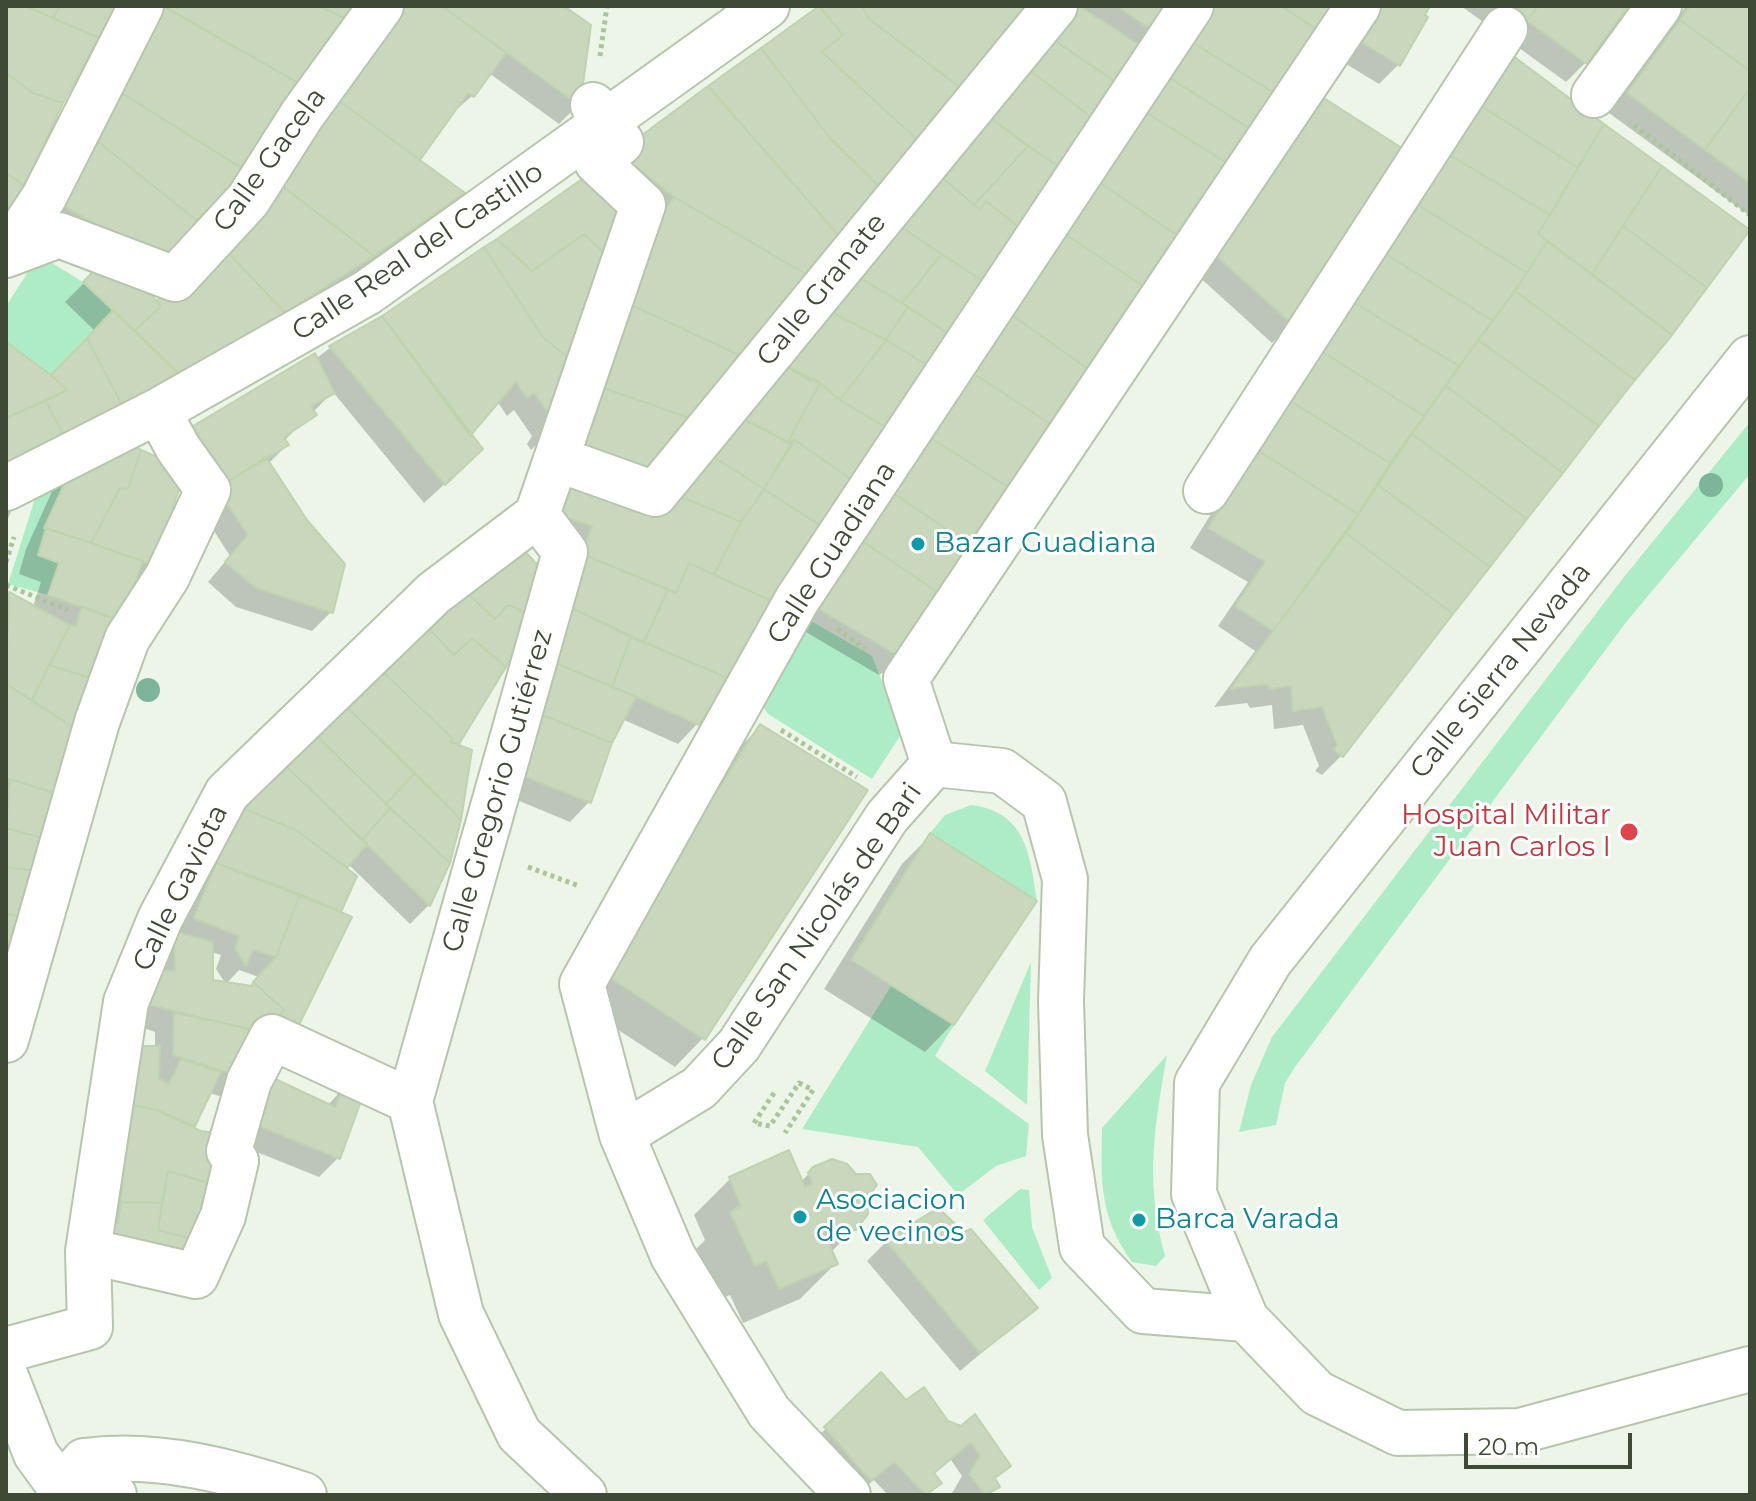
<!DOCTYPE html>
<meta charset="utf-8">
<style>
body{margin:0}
#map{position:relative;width:1756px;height:1501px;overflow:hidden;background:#edf5e8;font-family:Montserrat,sans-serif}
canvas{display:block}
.frame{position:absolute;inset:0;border:8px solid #3f4a36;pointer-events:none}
.scale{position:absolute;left:1464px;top:1433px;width:168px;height:36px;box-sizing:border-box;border:4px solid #3f4a36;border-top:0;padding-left:10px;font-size:24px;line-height:28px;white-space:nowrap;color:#3f4a36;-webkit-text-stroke:6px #fff;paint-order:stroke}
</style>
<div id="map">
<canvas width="1756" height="1501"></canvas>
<div class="frame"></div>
<div class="scale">20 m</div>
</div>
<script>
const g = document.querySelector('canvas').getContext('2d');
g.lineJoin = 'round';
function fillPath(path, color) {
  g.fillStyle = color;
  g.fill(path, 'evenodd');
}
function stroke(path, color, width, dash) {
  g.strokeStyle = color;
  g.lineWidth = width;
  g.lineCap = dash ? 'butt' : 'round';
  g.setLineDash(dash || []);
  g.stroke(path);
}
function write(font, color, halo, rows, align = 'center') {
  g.font = font + ' Montserrat,sans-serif';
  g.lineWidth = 6;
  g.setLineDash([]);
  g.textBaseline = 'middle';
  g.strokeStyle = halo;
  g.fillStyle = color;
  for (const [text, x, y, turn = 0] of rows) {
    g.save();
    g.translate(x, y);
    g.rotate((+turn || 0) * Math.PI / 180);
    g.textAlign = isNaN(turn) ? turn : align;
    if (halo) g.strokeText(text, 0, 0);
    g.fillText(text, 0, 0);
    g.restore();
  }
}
const green = new Path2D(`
 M39,255L83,282L113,310L51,375L6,342V306Z
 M1750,422V474L1627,621L1295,1067L1285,1083L1276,1125L1239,1132L1251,1085L1272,1037L1624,577Z
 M73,465L45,527L38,554L59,563L48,595L8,584L39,486Z
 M804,617L872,656L902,733L872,779L768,714L761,703Z
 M971,805C1026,812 1030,854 1037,901L930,833L945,815Z
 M1031,962L1027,1105L985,1071Z
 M891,986L954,1025L935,1056L1029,1124L1026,1156L996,1166L958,1195L918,1147L802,1129Z
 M1167,1055C1154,1128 1145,1183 1165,1256L1156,1266L1132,1262C1099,1216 1101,1182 1102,1128Z
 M1020,1189L1029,1190L1032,1227L1052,1278L1039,1290L983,1220Z`);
const shadow = new Path2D(`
 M153,6H362L230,194L193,224L123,270L156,304L394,6H561L578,105L559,124L489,73L472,96L451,114L417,160L462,193L444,212L226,359L6,475V344L50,377L95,331L65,302L106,261L46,226Z
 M821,6H1171L823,527L697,724L678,744L622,719L610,743L589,802L570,822L493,790L574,546L538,533L657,217L600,174Z
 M1201,6L893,666L879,675L794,625Z
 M1429,6L1398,65L1379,84L1333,56Z
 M1461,6H1625L1586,62L1566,82Z
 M1686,6H1750V216L1609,113Z
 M1504,51L1749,232L1341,756L1322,775L1315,771L1319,766L1303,725L1274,729L1272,705L1250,708L1247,703L1214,707L1255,651L1218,626L1248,582L1190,548L1485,70Z
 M1297,114L1291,324L1272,343L1195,273Z
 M582,182L550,431L531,450L527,444L532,436L514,410L507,416L497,401L467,436L461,469L424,503L333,392L284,441L287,445L268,464L331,612L312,631L236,607L208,582L230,556L181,479L144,588L132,584L6,964V598L9,595L33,607L41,582L19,574L26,549L54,487L74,467L173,466L330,348L384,318Z
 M13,507L6,523V511Z
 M473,712L477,716L456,745L459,819L448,862L429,905L410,924L348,864L344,868L355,877L338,913L223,1097L209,1093L193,1127L200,1133L222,1136L327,1106L347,1084L338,1158L319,1177L227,1140L186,1270L73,1263L155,1048V1032L132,1024L218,828L319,737ZM211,952L221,955L216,969L226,984L239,970L259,977L250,988L211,982Z
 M760,727L703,1038L675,1067L574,1001L732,755Z
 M930,836L953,1023L925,1052L824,989L902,864Z
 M814,1168L871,1178L874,1190L865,1198L854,1229L831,1252L836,1263L800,1299L743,1323L730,1295L719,1300L696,1249L705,1240L694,1215L730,1179L801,1182Z
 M938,1211L1035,1308L960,1371L867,1261L886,1242Z
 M881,1375L906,1402L946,1423L1009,1465L994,1480L997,1486L989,1495H951L962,1476L951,1460L933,1474L939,1483L927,1495H888L874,1480L855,1495L806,1448Z`);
const building = new Path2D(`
 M6,6H25L99,38L63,103L33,93L6,73Z
 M25,6H60L53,18Z
 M60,6H116L99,38L53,18Z
 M162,6L309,89L247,171L117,90Z
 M164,6H318L354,22L309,89Z
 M318,6H365L354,22Z
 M398,6H442L506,53L474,97L468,93L420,160L334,97Z
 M442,6H564L591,25L580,106Z
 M819,6L843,35L822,52L925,147L887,194L830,138L761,48Z
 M819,6H862L869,19L969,94L925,147L822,52L843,35Z
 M862,6H1042L969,94L869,19Z
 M1064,6H1079L1143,47L1119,84L1043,33Z
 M1117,6H1174L1156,33Z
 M1207,6H1281L1318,30L1276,94L1185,38Z
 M1281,6H1334L1318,30Z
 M1369,6H1430L1425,15L1428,17L1400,66L1351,36Z
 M1507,6H1538L1527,21Z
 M1538,6H1628L1587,64L1527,21Z
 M1690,6H1750V71L1680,20Z
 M1680,20L1750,71V88L1705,150L1627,93Z
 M1043,33L1119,84L1095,120L1020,63Z
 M1185,38L1276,94L1252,130L1162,73Z
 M761,48L830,138L887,194L846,244L708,86Z
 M1504,49L1604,124L1578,168L1472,100Z
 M1020,63L1095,120L1063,170L983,113Z
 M6,73L33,93L63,103L25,186L6,173Z
 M1162,73L1252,130L1230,165L1139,108Z
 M708,86L846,244L816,280L674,197L618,153Z
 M1750,88V183L1705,150Z
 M117,90L252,175L196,220L96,140Z
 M1316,93L1402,148L1293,325L1213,253Z
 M334,97L465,193L374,256L273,179Z
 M1472,100L1578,168L1550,215L1441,150Z
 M1139,108L1230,165L1184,240L1093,178Z
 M983,113L1028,146L974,205L936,172Z
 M1604,124L1662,166L1592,274L1538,234Z
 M96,140L196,220L179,272L64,206Z
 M1028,146L1063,170L1022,230L986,201L980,210L974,205Z
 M1441,150L1550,215L1538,234L1547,241L1527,273L1410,200Z
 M1662,166L1750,230L1707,288L1623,226Z
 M933,170L980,210L986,201L1022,230L987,284L892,221Z
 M6,173L25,186L7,215L6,228Z
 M1093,178L1184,240L1152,292L1059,230Z
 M273,179L374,256L285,313L222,246Z
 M582,179L618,213L614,262L584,234L532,271L497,239Z
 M674,197L816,280L752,361L625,302L639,247Z
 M1410,200L1527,273L1493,321L1379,250Z
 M892,221L942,254L902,303L852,273Z
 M1623,226L1707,288L1672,335L1592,274Z
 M1059,230L1152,292L1091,371L1006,311Z
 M584,234L614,262L572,361L543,337L484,247L497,239L532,271Z
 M1547,241L1672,335L1635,380L1515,291Z
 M222,246L285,313L248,340L182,377L135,331L161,306L157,301L162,295Z
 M484,247L542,336L572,361L550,415L534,393L527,398L516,382L470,436L382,316Z
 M1379,250L1493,321L1459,366L1348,299Z
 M942,254L987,284L952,336L902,303Z
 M105,259L142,285L161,306L135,331L83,282Z
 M852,273L908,307L886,340L825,309Z
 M1515,291L1635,380L1599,426L1478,340Z
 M1348,299L1459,366L1424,416L1318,349Z
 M625,302L752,361L698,421L598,386Z
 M908,307L952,336L932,368L886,340Z
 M825,309L886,340L840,400L813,378L810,381L782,364Z
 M113,310L182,377L123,407L87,338Z
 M1006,311L1091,371L1052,425L968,370Z
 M382,316L483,449L445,485L329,346Z
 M87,338L123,407L65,438L46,401L67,390L51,375Z
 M886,340L932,368L890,430L840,400Z
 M1478,340L1599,426L1563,473L1446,386Z
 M6,342L51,375L67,390L6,418Z
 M1318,349L1424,416L1390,463L1287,399Z
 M315,353L335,393L311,406L317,415L284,437L289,445L219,487L183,432Z
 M782,364L820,383L788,442L747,420Z
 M968,370L1052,425L1016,492L926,435Z
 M820,383L840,400L890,430L855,482L795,440L788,442Z
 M598,386L698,421L645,483L575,459Z
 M1446,386L1563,473L1527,519L1412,434Z
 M1287,399L1390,463L1358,514L1257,450Z
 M46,401L65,438L6,467V418Z
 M735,415L791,444L764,489L703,450Z
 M1412,434L1527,519L1490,567L1378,485Z
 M926,435L1016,492L979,551L890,491Z
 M795,440L855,482L824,528L764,489Z
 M124,441L141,450L128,489L120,488L91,543L44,528L73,465Z
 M141,450L186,470L173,507L184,511L166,570L91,543L120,488L128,489Z
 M703,450L764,489L741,522L672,493Z
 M1257,450L1358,514L1273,631L1235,606L1265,562L1208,528Z
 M266,457L307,520L345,564L333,613L256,588L225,562L248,535L217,489Z
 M570,470L672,493L741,522L714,575L689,563L676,593L582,554L592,526L556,514Z
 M1378,485L1490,567L1453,614L1346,533Z
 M764,489L824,528L776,603L714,575L741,522Z
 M890,491L979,551L946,598L858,538Z
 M46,528L143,561L120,621L48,595L59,563L38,555Z
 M1346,533L1453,614L1343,757L1333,750L1337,745L1322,707L1293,711L1291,686L1270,689L1267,684L1230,689Z
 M858,538L946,598L900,657L812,605Z
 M515,541L549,577L534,616L508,605L495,619L464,590Z
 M582,554L668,589L644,642L561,603Z
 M689,563L776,603L730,679L644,642L668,589L676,593Z
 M464,590L495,619L508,605L534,616L506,667L472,638L454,655L427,627Z
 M9,592L70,625L32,700L6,684Z
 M561,603L631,637L612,687L544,658Z
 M82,606L120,621L97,680L49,665L70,625L76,626Z
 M427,627L454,655L472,638L506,667L459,744L451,742L452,738L383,672Z
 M631,637L730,679L699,725L612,686Z
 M544,658L636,697L612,743L530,710Z
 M49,665L97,680L80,732L32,700Z
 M383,672L452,738L451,742L472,750L461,820L347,707Z
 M6,684L80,732L58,794L6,778Z
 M347,707L415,773L386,804L317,736Z
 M530,710L612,743L591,803L511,771Z
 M760,724L868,790L705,1040L601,972Z
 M317,736L390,808L362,840L284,764Z
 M284,764L367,844L347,868L296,830L237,806Z
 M415,773L461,820L450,863L386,804Z
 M10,779L58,794L45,839L6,828Z
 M237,806L296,830L357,876L341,912L216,863Z
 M390,808L450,863L430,906L362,840Z
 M6,828L45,839L35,871L6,867Z
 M930,833L1037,901L954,1025L851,960Z
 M216,863L300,894L276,957L253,950L246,966L235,949L239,936L194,918Z
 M6,867L35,871L21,917L6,914Z
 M300,894L352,917L293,1037L271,1027L284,1010L253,982L276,957Z
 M6,914L21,917L6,961Z
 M174,931L213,942V980L252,986L253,982L284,1010L267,1034L150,1005L145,969L175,971Z
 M174,1013L247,1028L267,1034L244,1078L173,1055Z
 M128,1046H160L159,1079L169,1084L181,1059L221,1072L195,1126L156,1110L123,1103Z
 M273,1078L335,1107L346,1082L365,1090L340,1159L239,1118Z
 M123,1103L156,1110L201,1131L230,1135L219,1186L168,1171L162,1203L121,1202L127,1115Z
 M789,1150L805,1187L813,1184L808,1173L813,1167L832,1159L847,1164L856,1174H870L877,1185L867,1198L868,1214L856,1230L835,1233L830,1220L821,1225L838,1264L779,1289L766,1261L755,1266L730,1212L741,1206L729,1177Z
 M168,1171L223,1187L201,1241L158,1230Z
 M121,1202L162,1203L158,1230L201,1241L188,1271L91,1244L95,1219L118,1223Z
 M938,1208L964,1232L971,1229L1038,1308L980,1353L885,1240Z
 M881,1372L906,1400L924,1387L948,1421L961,1426L975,1414L1011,1466L995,1478L1000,1487L985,1495L969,1474L980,1456L971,1442L934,1473L942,1483L926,1495L894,1462L871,1481L824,1427Z`);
const path = new Path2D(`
 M600,56L607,6
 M1634,125L1750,215
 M6,562L14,537
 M6,585L68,610
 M837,629L865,649
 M781,730L857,777
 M528,867L579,886
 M774,1093L754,1123L770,1126L799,1083L813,1090L785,1133`);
const street = new Path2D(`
 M1594,95L1659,6
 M6,255L59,235L175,279L248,200L302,115L381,6
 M6,255L44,197L141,6
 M1750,358L1270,961L1197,1083L1194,1194L1246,1319L1317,1393L1398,1433L1520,1431L1750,1369
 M557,459L655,494L1055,6
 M6,488L158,411L368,292L767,6
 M1206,491L1505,29
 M934,764L906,679L1358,6
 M6,1040L97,722L127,639L167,577L208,490L178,448L158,411
 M622,1135L699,1088L739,1045L887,817L934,764L1002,771L1044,802L1065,879L1061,1001L1065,1135L1082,1247L1143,1311L1246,1319
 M88,1251L196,1276L223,1216L236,1161L229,1151L249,1081L272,1037L410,1101
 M6,1350L90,1327L88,1251L126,1002L160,919L227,793L434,593L537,515
 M6,1377L36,1454L60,1487L59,1495
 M84,1461C158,1451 234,1472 304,1495
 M70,1477L84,1461L114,1495
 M584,1495L519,1434L461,1314L410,1101L565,552L537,515L643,205L597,162L621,142L593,105
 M848,1495L769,1412L673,1256L622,1135L582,984L797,600L1191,6`);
const trees = [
 [1711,485],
 [148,690]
];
const markers = [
 [918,544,8,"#0f9aa8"],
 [1629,832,10,"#e0444e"],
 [800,1217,8,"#0f9aa8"],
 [1139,1220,8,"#0f9aa8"]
];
const streetNames = [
 ["Calle Gacela",270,160,-54],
 ["Calle Real del Castillo",418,252,-34],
 ["Calle Granate",822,290,-51],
 ["Calle Guadiana",832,553,-57],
 ["Calle Sierra Nevada",1501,671,-51],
 ["Calle Gregorio Gutiérrez",498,791,-74],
 ["Calle Gaviota",181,888,-64],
 ["Calle San Nicolás de Bari",817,927,-55]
];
const cultureNames = [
 ["Bazar Guadiana",934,544],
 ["Asociacion",816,1201],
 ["de vecinos",816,1233],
 ["Barca Varada",1155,1220]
];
const healthNames = [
 ["Hospital Militar",1611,816],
 ["Juan Carlos I",1611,848]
];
fillPath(green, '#aeecc7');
fillPath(shadow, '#0003');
fillPath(building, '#c9d8bd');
stroke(building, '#bfd3af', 2);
stroke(street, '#b7c5ad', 48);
stroke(path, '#abc59a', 5, [4, 4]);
stroke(street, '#fff', 44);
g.fillStyle = '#7eb599';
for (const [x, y] of trees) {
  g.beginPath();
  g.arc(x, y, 12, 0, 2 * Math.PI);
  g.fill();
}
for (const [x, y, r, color] of markers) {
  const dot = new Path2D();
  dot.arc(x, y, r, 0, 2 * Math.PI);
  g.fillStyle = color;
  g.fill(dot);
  stroke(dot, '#fff', 3);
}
write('28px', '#3f4a36', '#fff', streetNames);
write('28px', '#0d838f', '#fff', cultureNames, 'left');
write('28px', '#be3a42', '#fff', healthNames, 'right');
</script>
